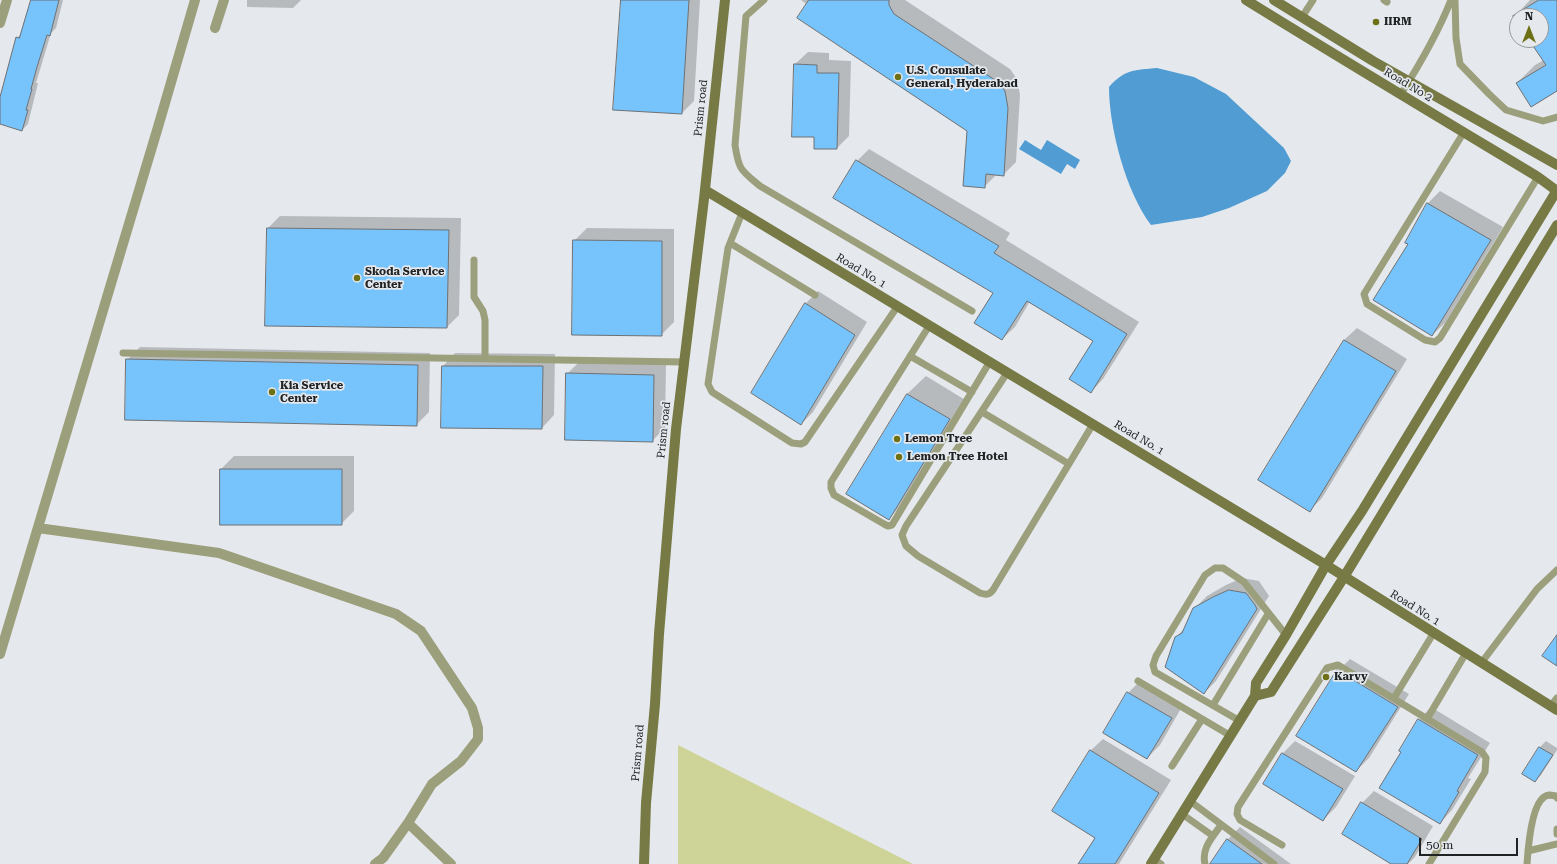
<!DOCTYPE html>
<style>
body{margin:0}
#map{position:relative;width:1557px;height:864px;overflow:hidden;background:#e5e9ed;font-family:"Roboto Serif",serif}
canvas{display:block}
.north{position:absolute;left:1509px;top:8px;width:40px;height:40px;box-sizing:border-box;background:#e5e9ed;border:1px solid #96999c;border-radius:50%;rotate:0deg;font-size:11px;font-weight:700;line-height:16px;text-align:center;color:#202223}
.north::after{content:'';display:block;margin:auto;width:14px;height:18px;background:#6d7015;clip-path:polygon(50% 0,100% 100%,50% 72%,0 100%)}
.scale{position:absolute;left:1419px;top:838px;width:99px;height:18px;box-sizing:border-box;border:2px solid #202223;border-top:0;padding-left:5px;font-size:12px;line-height:14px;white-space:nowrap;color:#202223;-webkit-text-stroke:3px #e5e9ed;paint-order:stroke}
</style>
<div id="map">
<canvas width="1557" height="864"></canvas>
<div class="north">N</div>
<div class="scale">50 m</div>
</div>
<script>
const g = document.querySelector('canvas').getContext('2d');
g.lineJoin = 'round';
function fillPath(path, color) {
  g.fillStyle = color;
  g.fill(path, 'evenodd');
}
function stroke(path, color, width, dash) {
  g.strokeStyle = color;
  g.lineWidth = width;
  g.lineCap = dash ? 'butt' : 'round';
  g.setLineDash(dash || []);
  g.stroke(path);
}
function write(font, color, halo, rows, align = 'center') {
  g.font = font + ' "Roboto Serif",serif';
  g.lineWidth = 3.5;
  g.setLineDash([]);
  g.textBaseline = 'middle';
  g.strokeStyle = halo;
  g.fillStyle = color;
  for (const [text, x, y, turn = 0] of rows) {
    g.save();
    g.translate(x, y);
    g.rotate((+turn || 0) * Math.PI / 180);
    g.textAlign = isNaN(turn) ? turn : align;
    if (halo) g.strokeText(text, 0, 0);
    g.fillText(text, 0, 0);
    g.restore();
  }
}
const green = new Path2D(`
 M678,745L913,864H678Z`);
const water = new Path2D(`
 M1157,68L1194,77L1226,94L1284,148L1291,161L1285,173L1267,191L1229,208L1202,217L1151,225C1126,192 1109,128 1109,87C1125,69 1135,70 1157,68Z
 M1025,140L1041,150L1047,140L1080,160L1075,169L1067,164L1061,174L1019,149Z`);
const shadow = new Path2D(`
 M31,0H63L56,28L51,33L36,83H38L28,124L22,130L0,123V103L17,38L22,33Z
 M247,0H301L293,8L247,7Z
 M621,0H700L694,101L682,113Z
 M801,0H905L1010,69L1017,79L1020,95L1016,162L1003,175L997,174L984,187L968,130Z
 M1530,0H1557V90L1517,83L1535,65L1544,60L1530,40H1541V16H1517V22L1514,17Z
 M808,52L829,53V60L851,61L849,136L837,148L815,136L795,64Z
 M869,149L1010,233L1006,240L1139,322L1103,379L1091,392L1094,340L1030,301L1015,327L1002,339L994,292L857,161Z
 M1440,191L1503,227L1445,323L1432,335L1409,244L1427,204Z
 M280,216L461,218L459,315L447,327L268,228Z
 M587,228L674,229V322L661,335L574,241Z
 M818,291L867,322L813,412L801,424L752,393L806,303Z
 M1357,328L1407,359L1322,498L1310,510L1344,340Z
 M140,347L430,353L429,412L416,425L127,360Z
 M455,353L555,354L554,415L542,428L442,427L443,366Z
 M580,361L666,363L665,428L652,441L567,374Z
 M926,376L967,401L907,500L889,518L907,394Z
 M234,456H354V511L341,524H221V469Z
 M1242,578L1259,581L1269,596L1216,681L1204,693L1176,637L1186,627L1194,609L1207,596L1226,585Z
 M1350,659L1409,694L1369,758L1356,771L1338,671Z
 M1141,680L1183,705L1160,745L1147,758L1128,693Z
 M1431,707L1490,743L1468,778L1471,779L1452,810L1440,823L1402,752L1419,720Z
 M1103,739L1171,780L1119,864H1080L1097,838L1090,751Z
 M1295,741L1355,776L1336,807L1323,820L1264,784L1283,753Z
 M1546,741L1557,748V750L1541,775L1535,781L1523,774L1540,747Z
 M1374,791L1433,826L1415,857L1408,864H1393L1362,803Z
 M1240,827L1291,864H1217L1227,840Z`);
const building = new Path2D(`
 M31,0H59L50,36L47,35L37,67L31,89H32L26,110H28L22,131L0,124V97L16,37L19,38Z
 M621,0H689L682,114L613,110Z
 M809,0H889V5L894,14L998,82L1005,91L1008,108L1004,176L986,174L985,188L963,186L967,131L797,18Z
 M1539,0H1557V91L1531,107L1516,83L1546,65L1529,40H1541V16H1513Z
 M794,64L817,65V73H839L837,149H814V137H792Z
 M856,160L999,246L994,253L1127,334L1091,393L1069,379L1093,341L1027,301L1002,340L974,323L993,293L833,198Z
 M1427,203L1491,240L1432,336L1373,300L1408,244L1405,243Z
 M267,228L449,230L447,328L265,326Z
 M573,240L662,241V336L572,335Z
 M805,303L855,335L801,425L751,393Z
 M1344,340L1396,371L1310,512L1258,480Z
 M126,359L418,365L417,426L125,420Z
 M442,366H543L542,429L441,428Z
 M566,373L654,375L653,442L565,440Z
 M907,394L950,419L889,520L846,494Z
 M220,469H342V525H220Z
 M1229,590L1246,593L1255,605L1257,609L1204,694L1165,667L1175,637L1182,633L1193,608L1213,597Z
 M1557,635V666L1542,656Z
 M1337,670L1398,707L1356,772L1296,736Z
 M1127,692L1172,718L1147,759L1103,733Z
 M1418,719L1478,755L1457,791L1459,792L1440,824L1379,788L1401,752L1399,751Z
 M1539,747L1553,755L1535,782L1522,774Z
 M1090,750L1159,793L1115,864H1078L1095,838L1052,811Z
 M1282,753L1343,789L1323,821L1263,784Z
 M1361,802L1422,839L1407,864H1391L1342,834Z
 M1227,839L1262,864H1210Z`);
const lane = new Path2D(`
 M764,0L746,16L735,145C739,171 741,170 760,186L972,311
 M1384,0L1387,2
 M1455,0L1456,38L1460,64L1489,94L1506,110L1543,121L1557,117
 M1302,17L1313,0
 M1401,94C1420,64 1438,33 1451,0
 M1464,132L1364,294L1367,304L1425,340L1435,342L1440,338L1538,177
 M742,213L728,248L708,384L712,392L792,443L801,444L805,442L897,307
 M730,243L815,295
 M474,260V297L483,311L485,320V359
 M929,326L831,482V488L834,495L884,524L888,526L892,525L989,363
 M123,353L684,362
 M910,356L972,392
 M1007,373L906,526L902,535L906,546L918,556L980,593C986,595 989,595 993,590L1093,424
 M982,412L1069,464
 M1482,662L1537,589L1557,570
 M1138,681L1231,736
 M1394,698L1433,634
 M1213,705L1268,614
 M1550,707L1557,698
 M1427,719L1466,653
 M1240,721L1155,672L1153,665L1156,656L1205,575L1215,568H1223L1244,582L1286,635
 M1172,766L1202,719
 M1190,801L1274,864
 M1182,814L1213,836
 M1557,829V834
 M1282,845L1240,820L1237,814L1238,807L1327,668L1338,665L1482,752L1486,758L1485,772L1429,864
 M1528,851L1557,844
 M1154,859L1161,864
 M1205,864C1201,848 1213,837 1221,825
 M1527,864C1528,849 1531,806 1544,797C1548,794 1551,795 1556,796L1557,798`);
const street = new Path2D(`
 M0,23L7,0
 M215,28L224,0
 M38,528L219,553L396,614L421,631L472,708L478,728V739L461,761L432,784L408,823L383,858L375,864
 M0,654L158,127L195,0
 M408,823L451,864`);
const secondary = new Path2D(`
 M1246,0C1343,60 1440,118 1538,177L1557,191
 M1274,0L1373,61L1557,165
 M705,190L1326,565L1557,710
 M1255,696L1271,692L1344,577L1557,225
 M644,864L646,803L655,704L659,634L676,429L704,199L725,0
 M1151,864L1255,696L1256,683L1286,635L1326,565L1362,511L1557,190`);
const markers = [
 [1376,22,4,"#6d7015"],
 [898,77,4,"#6d7015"],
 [357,278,4,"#6d7015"],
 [272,392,4,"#6d7015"],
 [897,439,4,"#6d7015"],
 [899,457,4,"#6d7015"],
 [1326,677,4,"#6d7015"]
];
const poiNames = [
 ["IIRM",1384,22],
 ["U.S. Consulate",906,71],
 ["General, Hyderabad",906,84],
 ["Skoda Service",365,272],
 ["Center",365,285],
 ["Kia Service",280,386],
 ["Center",280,399],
 ["Lemon Tree",905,439],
 ["Lemon Tree Hotel",907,457],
 ["Karvy",1334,677]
];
const streetNames = [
 ["Road No 2",1408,85,31],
 ["Prism road",701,108,-84],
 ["Road No. 1",861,271,31],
 ["Prism road",664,430,-84],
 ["Road No. 1",1139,438,31],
 ["Road No. 1",1415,608,32],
 ["Prism road",638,753,-85]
];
fillPath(green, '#ced398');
fillPath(water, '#519dd3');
fillPath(shadow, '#0003');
fillPath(building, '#77c3fb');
stroke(building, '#6d7174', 1);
stroke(lane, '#9c9f7b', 7);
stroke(street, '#9c9f7b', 10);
stroke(secondary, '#777a45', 10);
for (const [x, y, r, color] of markers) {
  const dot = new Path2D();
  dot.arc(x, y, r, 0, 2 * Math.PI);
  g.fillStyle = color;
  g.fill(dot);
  stroke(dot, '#e5e9ed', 1.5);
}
write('bold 11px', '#202223', '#e5e9ed', poiNames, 'left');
write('11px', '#202223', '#e5e9ed', streetNames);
</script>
